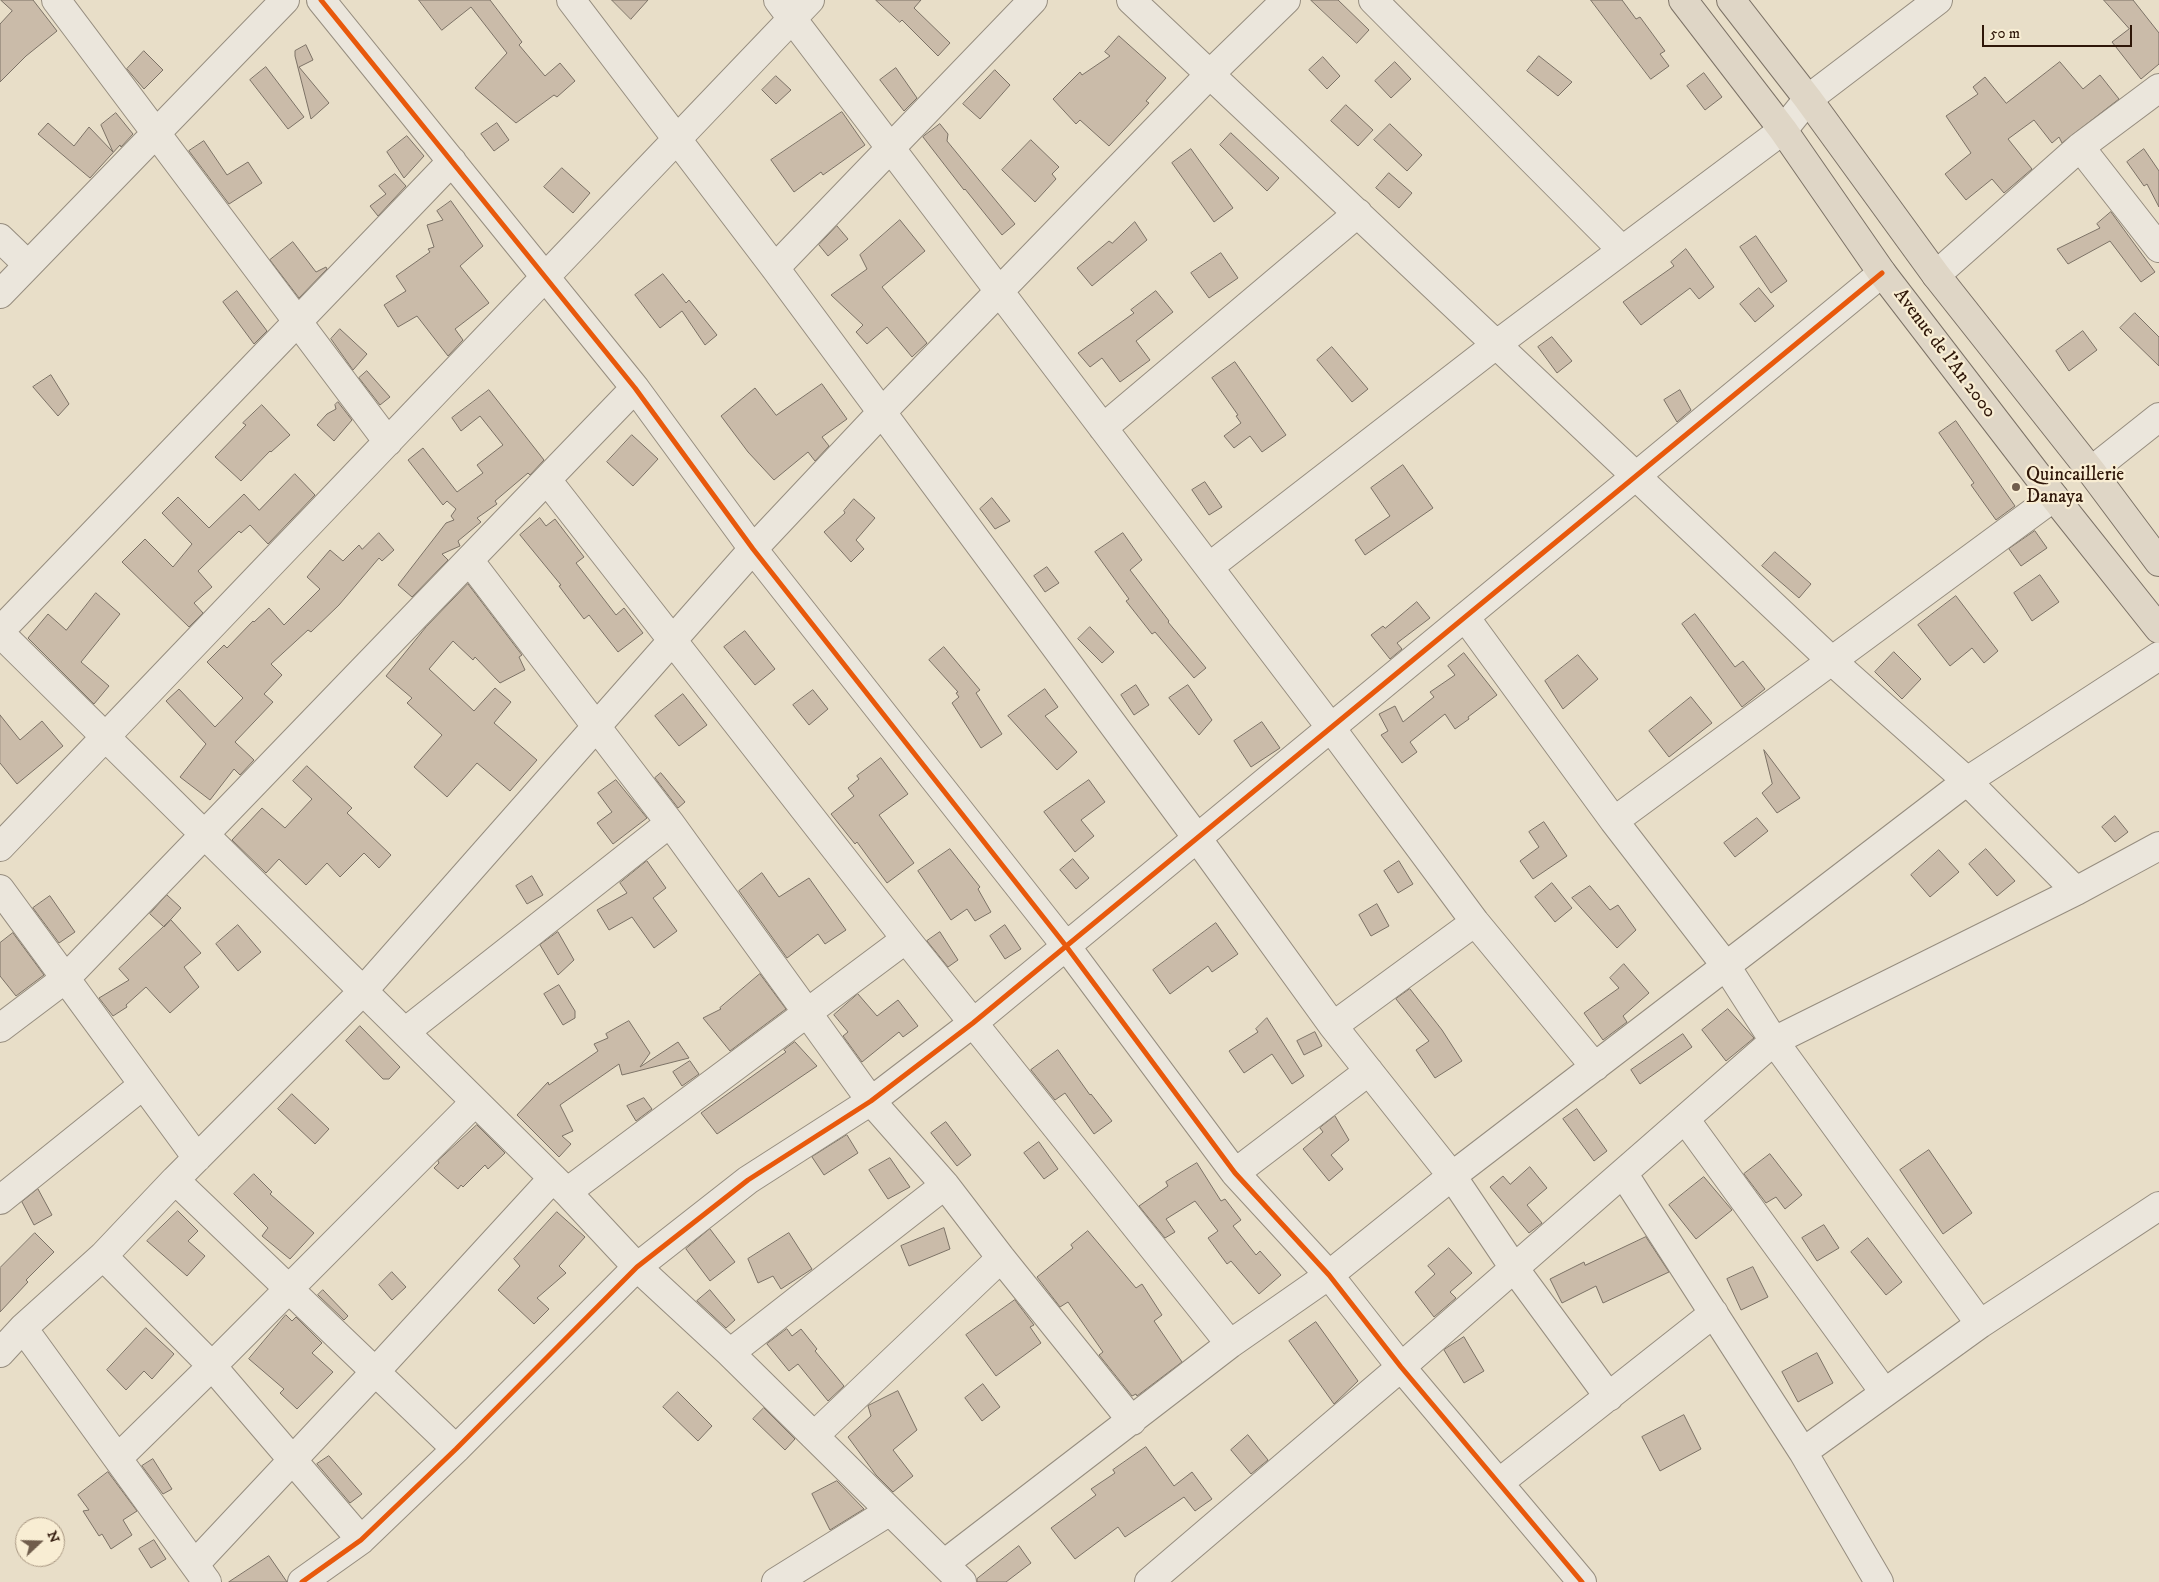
<!DOCTYPE html>
<style>
body{margin:0}
#map{position:relative;width:2159px;height:1582px;overflow:hidden;background:#e8dec8;font-family:"IM FELL DW Pica",serif}
canvas{display:block}
.north{position:absolute;left:15px;top:1517px;width:50px;height:50px;box-sizing:border-box;background:#f8edd3;border:1px solid #a89782;border-radius:50%;rotate:69deg;font-size:14px;font-weight:700;line-height:20px;text-align:center;color:#2f1709}
.north::after{content:'';display:block;margin:auto;width:18px;height:22px;background:#705d4c;clip-path:polygon(50% 0,100% 100%,50% 72%,0 100%)}
.scale{position:absolute;left:1982px;top:25px;width:150px;height:22px;box-sizing:border-box;border:2px solid #2f1709;border-top:0;padding-left:6px;font-size:15px;line-height:18px;white-space:nowrap;color:#2f1709;-webkit-text-stroke:4px #f8edd3;paint-order:stroke}
</style>
<div id="map">
<canvas width="2159" height="1582"></canvas>
<div class="north">N</div>
<div class="scale">50 m</div>
</div>
<script>
const g = document.querySelector('canvas').getContext('2d');
g.lineJoin = 'round';
function fillPath(path, color) {
  g.fillStyle = color;
  g.fill(path, 'evenodd');
}
function stroke(path, color, width, dash) {
  g.strokeStyle = color;
  g.lineWidth = width;
  g.lineCap = dash ? 'butt' : 'round';
  g.setLineDash(dash || []);
  g.stroke(path);
}
function write(font, color, halo, rows, align = 'center') {
  g.font = font + ' "IM FELL DW Pica",serif';
  g.lineWidth = 4.5;
  g.setLineDash([]);
  g.textBaseline = 'middle';
  g.strokeStyle = halo;
  g.fillStyle = color;
  for (const [text, x, y, turn = 0] of rows) {
    g.save();
    g.translate(x, y);
    g.rotate((+turn || 0) * Math.PI / 180);
    g.textAlign = isNaN(turn) ? turn : align;
    if (halo) g.strokeText(text, 0, 0);
    g.fillText(text, 0, 0);
    g.restore();
  }
}
const building = new Path2D(`
 M1,0H33L57,31L26,56L0,82V24L12,11Z
 M419,0H490L522,42L519,45L545,76L560,63L575,81L557,97L554,95L516,123L475,88L507,53L471,7L442,30Z
 M612,0H648L631,19Z
 M876,0H921L914,8L950,43L938,56L902,20L900,22Z
 M1311,0H1338L1369,30L1357,43Z
 M1591,0H1622L1636,19L1640,17L1665,51L1660,54L1669,66L1651,79Z
 M2104,0H2133L2159,33V64L2141,79L2112,42L2129,29Z
 M1119,36L1166,78L1146,101L1149,103L1109,146L1080,120L1076,124L1053,99L1080,72L1082,75L1110,56L1105,52Z
 M306,45L313,60L299,67L329,103L311,119L295,56V51Z
 M144,51L163,70L144,89L127,69Z
 M1539,56L1572,82L1558,96L1527,71Z
 M1323,57L1340,76L1327,89L1309,70Z
 M1395,62L1411,79L1391,98L1375,81Z
 M2060,62L2083,89L2100,75L2119,99L2062,143L2059,137L2052,143L2034,120L2008,139L2032,169L2004,193L1992,179L1966,200L1945,174L1971,153L1946,116L1978,94L1973,87L1985,77L2006,103Z
 M266,67L304,117L288,129L250,80Z
 M896,68L917,98L904,111L880,80Z
 M995,70L1010,85L980,119L963,104Z
 M1704,73L1722,97L1705,110L1687,86Z
 M776,76L791,90L776,104L762,90Z
 M1346,105L1373,130L1358,146L1331,121Z
 M842,112L865,145L823,175L821,172L794,192L771,160Z
 M116,113L133,134L121,147L120,145L90,178L38,134L48,123L74,146L89,127L113,152L101,125Z
 M497,123L509,140L494,151L481,134Z
 M940,124L948,134L947,141L1015,224L1002,235L965,189L964,190L923,137Z
 M1390,124L1422,155L1407,171L1374,140Z
 M1231,133L1279,178L1267,191L1220,145Z
 M407,136L424,156L404,178L387,152Z
 M1031,140L1059,167L1052,174L1056,179L1035,202L1002,170Z
 M204,141L227,175L248,162L262,183L229,204L189,151Z
 M1191,149L1233,208L1214,222L1172,163Z
 M2144,149L2159,171V207L2147,184L2144,186L2127,162Z
 M562,168L590,193L573,213L544,187Z
 M1389,173L1412,193L1399,208L1376,188Z
 M395,174L406,186L378,216L370,206L386,194L379,186Z
 M451,201L483,246L460,266L489,303L455,329L463,340L448,356L417,316L398,327L384,305L406,291L396,276L430,252L428,249L434,247L427,225L443,220L437,211Z
 M2111,212L2155,272L2141,282L2110,241L2068,264L2057,249L2100,228L2097,224Z
 M900,220L925,251L882,287L927,343L912,357L887,327L867,344L856,332L863,325L831,295L867,269L860,255Z
 M1135,222L1147,240L1092,286L1077,268L1109,241L1112,243Z
 M837,226L848,239L828,256L819,245Z
 M1756,236L1787,281L1771,293L1740,247Z
 M293,242L316,272L326,267L327,269L299,298L270,260Z
 M1686,249L1714,287L1699,299L1690,288L1641,325L1623,302L1674,266L1671,262Z
 M1221,253L1238,278L1209,298L1191,273Z
 M663,274L686,303L689,300L717,335L705,345L682,311L660,328L635,295Z
 M1759,288L1774,306L1755,322L1740,304Z
 M237,291L267,331L254,344L223,302Z
 M1156,291L1173,312L1136,341L1150,360L1120,382L1102,358L1090,367L1078,353L1134,313L1131,310Z
 M2135,313L2159,337V366L2120,328Z
 M340,329L367,354L353,370L331,339Z
 M2083,331L2097,350L2069,371L2056,351Z
 M1552,337L1572,361L1557,373L1538,347Z
 M1332,347L1368,389L1352,402L1317,360Z
 M1235,362L1286,435L1262,452L1250,436L1234,448L1224,436L1241,423L1236,416L1238,415L1212,378Z
 M367,371L390,397L380,405L359,378Z
 M51,375L69,404L58,416L33,387Z
 M822,384L847,419L822,437L829,446L815,461L808,452L774,480L748,452L721,416L755,388L776,415Z
 M489,390L544,460L530,475L528,473L495,501L497,504L477,518L481,522L458,541L460,546L442,554L448,560L412,597L398,585L446,523L454,520L451,516L456,509L447,501L443,505L408,460L423,448L457,492L483,473L477,465L503,445L480,416L461,431L452,418Z
 M1680,390L1691,410L1677,422L1664,400Z
 M338,402L352,420L334,441L317,425L327,414L336,409L335,405Z
 M262,405L290,435L271,452L270,451L241,481L215,457L246,425L243,423Z
 M1956,421L2015,506L1996,520L1971,485L1974,483L1939,433Z
 M632,435L658,459L633,486L607,462Z
 M1403,465L1433,508L1365,555L1355,540L1390,516L1371,488Z
 M295,474L315,495L268,544L250,525L241,533L239,531L198,571L212,587L194,603L203,613L189,627L122,562L145,539L173,567L192,544L162,513L178,497L209,528L244,494L259,510Z
 M1205,482L1222,507L1209,515L1192,490Z
 M992,498L1010,521L995,529L980,509Z
 M854,499L875,518L856,540L864,549L851,562L824,532L845,513L844,511Z
 M540,518L546,526L555,519L584,557L576,563L616,615L624,608L643,633L618,652L589,615L584,619L559,586L561,585L520,535Z
 M2035,531L2047,548L2021,566L2009,549Z
 M379,533L394,550L382,561L379,558L339,605L311,632L308,630L271,664L282,675L264,694L273,702L235,742L254,760L240,775L234,769L210,800L180,777L206,744L166,701L179,689L215,727L243,698L207,662L224,645L227,648L253,621L254,622L269,608L284,625L320,589L307,577L330,550L343,561L359,545L362,549Z
 M1123,533L1142,560L1130,570L1169,621L1168,622L1206,668L1194,678L1155,632L1152,634L1126,601L1129,599L1095,552Z
 M1775,552L1811,584L1799,598L1762,566Z
 M1047,567L1059,583L1045,592L1034,576Z
 M2040,575L2059,602L2032,621L2014,593Z
 M468,584L522,655L519,657L525,670L500,683L475,657L473,660L453,641L429,669L474,711L495,688L511,702L494,723L537,760L510,791L477,763L447,797L414,767L442,735L407,703L412,698L386,676L426,627Z
 M96,593L120,614L81,662L109,686L94,704L28,638L48,614L66,630Z
 M1956,596L1998,651L1984,663L1972,648L1950,666L1918,625Z
 M1417,602L1430,618L1397,643L1402,649L1390,659L1371,635L1383,626L1385,628Z
 M1695,614L1735,667L1743,661L1765,689L1742,707L1682,624Z
 M1090,627L1114,652L1102,663L1078,639Z
 M745,631L775,669L755,685L724,647Z
 M944,647L980,690L976,693L1002,734L981,748L952,703L959,697L956,693L958,692L929,660Z
 M1894,652L1921,679L1902,699L1875,672Z
 M1464,653L1497,695L1468,717L1469,719L1455,729L1445,714L1410,742L1417,752L1402,763L1381,735L1388,731L1379,714L1395,706L1403,722L1434,697L1430,692L1455,675L1448,666Z
 M1578,655L1598,679L1563,709L1545,681Z
 M1136,685L1149,705L1134,715L1121,695Z
 M1188,685L1212,720L1199,735L1169,698Z
 M1045,689L1058,707L1045,716L1077,752L1057,770L1008,716Z
 M813,690L828,709L809,725L793,705Z
 M683,694L707,725L679,746L655,716Z
 M1691,697L1712,723L1669,757L1649,731Z
 M0,715L20,740L42,721L63,746L17,784L0,763Z
 M1262,722L1280,748L1251,767L1234,741Z
 M1764,750L1800,798L1777,813L1762,793L1772,784Z
 M881,758L908,794L879,815L914,863L887,883L857,842L855,844L831,814L854,796L848,788L859,779L857,776Z
 M307,766L352,808L347,813L391,855L379,868L364,853L340,877L327,863L306,885L279,859L266,873L232,840L262,808L285,828L312,799L293,781Z
 M661,773L685,802L678,808L655,778Z
 M616,780L647,818L613,844L597,823L612,812L598,793Z
 M1089,780L1105,802L1081,820L1094,836L1075,852L1044,812Z
 M2115,816L2128,832L2115,842L2102,827Z
 M1757,818L1768,831L1735,857L1724,843Z
 M1544,822L1567,856L1533,879L1520,861L1539,847L1529,832Z
 M950,849L980,887L978,889L991,912L975,921L967,909L951,920L918,871Z
 M1986,849L2015,881L1997,896L1969,864Z
 M1939,850L1959,872L1930,897L1911,875Z
 M1073,859L1089,878L1076,889L1060,870Z
 M647,861L666,888L653,898L677,931L654,948L632,917L609,930L597,910L627,893L620,883Z
 M1399,861L1413,884L1398,893L1384,871Z
 M762,873L779,897L809,878L846,930L825,944L818,934L787,958L739,891Z
 M532,876L543,895L527,904L516,886Z
 M1552,883L1572,908L1555,922L1535,897Z
 M1590,886L1610,910L1618,905L1636,930L1617,948L1572,898Z
 M167,895L181,908L164,927L150,914Z
 M50,896L75,932L59,943L33,908Z
 M1377,904L1389,926L1371,936L1359,915Z
 M171,920L201,953L184,967L199,987L170,1013L146,987L126,1005L127,1007L113,1016L99,998L129,980L119,969Z
 M1216,923L1238,954L1212,972L1208,966L1170,994L1153,970Z
 M238,925L261,952L238,971L216,944Z
 M1005,925L1021,949L1005,959L990,936Z
 M558,932L574,960L558,975L540,945Z
 M940,932L958,960L948,967L927,941Z
 M13,933L44,975L16,996L0,976V943Z
 M1624,964L1649,993L1623,1016L1627,1022L1603,1040L1584,1013L1619,988L1610,978Z
 M760,974L786,1009L730,1051L703,1018L721,1009L720,1008Z
 M559,985L575,1011V1018L563,1025L544,994Z
 M1410,989L1442,1030L1462,1061L1435,1078L1416,1050L1429,1041L1396,999Z
 M858,994L877,1016L898,1000L918,1026L903,1037L899,1032L862,1062L843,1036L848,1032L834,1015Z
 M1728,1009L1754,1038L1726,1061L1702,1030Z
 M1267,1018L1304,1076L1292,1084L1272,1054L1244,1073L1229,1051L1258,1032L1256,1029Z
 M629,1021L650,1053L640,1067L678,1042L689,1058L622,1075L619,1064L560,1105L573,1131L562,1136L571,1144L559,1157L517,1115L548,1082L549,1085L598,1051L594,1044L608,1038L606,1034Z
 M360,1026L400,1067L389,1079H383L346,1041Z
 M1315,1032L1322,1046L1304,1055L1297,1041Z
 M1683,1034L1692,1047L1640,1084L1631,1070Z
 M795,1042L817,1066L717,1134L701,1113L786,1052L784,1050Z
 M1058,1050L1090,1095L1091,1094L1112,1121L1094,1134L1065,1093L1055,1100L1031,1070Z
 M690,1061L699,1074L682,1086L673,1072Z
 M292,1094L329,1129L315,1144L278,1109Z
 M644,1098L652,1109L636,1121L627,1106Z
 M1577,1109L1607,1151L1594,1161L1563,1119Z
 M1335,1116L1349,1140L1331,1155L1343,1169L1329,1181L1303,1149L1323,1132L1320,1128Z
 M946,1122L971,1155L957,1166L931,1133Z
 M477,1125L505,1153L488,1169L485,1165L463,1187L461,1185L458,1189L434,1168L439,1163L438,1161Z
 M847,1135L858,1153L824,1175L812,1157Z
 M1039,1142L1058,1169L1044,1179L1024,1153Z
 M1929,1150L1972,1213L1943,1234L1900,1170Z
 M1770,1154L1802,1195L1785,1209L1776,1197L1766,1203L1744,1174Z
 M890,1158L910,1187L888,1199L869,1170Z
 M1197,1163L1221,1201L1225,1199L1241,1220L1233,1226L1256,1255L1260,1251L1281,1275L1259,1294L1231,1261L1227,1264L1208,1238L1218,1231L1195,1201L1166,1219L1175,1232L1165,1238L1139,1206L1168,1186L1166,1182Z
 M1530,1167L1547,1188L1527,1205L1542,1223L1529,1233L1490,1187L1503,1176L1510,1184Z
 M254,1174L272,1192L270,1194L314,1233L290,1259L262,1236L268,1228L234,1194Z
 M1704,1177L1732,1210L1696,1239L1669,1205Z
 M38,1189L52,1215L34,1225L22,1202Z
 M178,1211L198,1231L188,1241L205,1256L187,1276L147,1241Z
 M557,1212L585,1237L559,1266L566,1273L537,1298L549,1309L534,1324L498,1290L520,1266L514,1259Z
 M1824,1225L1839,1248L1817,1261L1802,1238Z
 M944,1228L950,1249L909,1266L901,1246Z
 M710,1229L735,1262L710,1281L686,1249Z
 M1088,1231L1136,1288L1142,1284L1162,1315L1154,1321L1182,1362L1137,1396L1136,1394L1132,1396L1099,1355L1103,1352L1068,1302L1060,1307L1037,1277L1073,1248L1071,1245Z
 M35,1233L54,1252L26,1280L28,1282L0,1312V1268Z
 M789,1233L812,1269L781,1289L773,1276L758,1283L748,1259Z
 M1646,1237L1669,1272L1603,1303L1596,1286L1562,1303L1550,1279L1584,1262L1585,1265Z
 M1868,1238L1902,1282L1886,1295L1851,1252Z
 M1449,1248L1472,1273L1450,1292L1456,1298L1434,1317L1415,1292L1435,1274L1428,1266Z
 M1753,1267L1768,1297L1741,1310L1727,1279Z
 M392,1272L406,1287L392,1300L379,1285Z
 M323,1290L348,1316L344,1320L318,1295Z
 M710,1290L735,1320L726,1328L697,1301Z
 M1015,1300L1034,1325L1030,1327L1041,1343L996,1376L966,1335Z
 M286,1315L292,1321L296,1317L322,1343L312,1353L333,1372L297,1409L280,1393L284,1389L249,1359Z
 M1316,1322L1358,1381L1334,1404L1289,1341Z
 M146,1328L174,1354L152,1379L144,1371L126,1390L107,1370Z
 M787,1329L792,1336L801,1329L817,1349L815,1351L844,1386L828,1401L798,1364L789,1371L767,1344Z
 M1464,1337L1484,1371L1464,1383L1444,1350Z
 M1817,1353L1833,1383L1798,1402L1782,1372Z
 M983,1384L1000,1407L982,1421L965,1398Z
 M898,1391L917,1430L893,1450L913,1476L893,1492L876,1475L848,1437L871,1416L868,1406Z
 M678,1392L712,1426L698,1441L663,1407Z
 M764,1408L795,1439L785,1450L753,1419Z
 M1684,1415L1701,1449L1660,1471L1642,1437Z
 M1248,1435L1268,1460L1251,1474L1231,1450Z
 M1146,1447L1174,1486L1192,1472L1212,1499L1195,1511L1184,1497L1125,1537L1118,1527L1075,1559L1051,1528L1096,1495L1091,1489L1115,1473L1113,1470Z
 M329,1456L362,1494L350,1503L317,1464Z
 M153,1459L172,1489L163,1494L142,1466Z
 M108,1472L137,1511L123,1520L132,1535L111,1549L102,1534L99,1536L83,1511L89,1510L78,1495Z
 M837,1481L864,1509L830,1530L812,1494Z
 M154,1540L166,1559L151,1568L139,1549Z
 M1019,1546L1031,1563L1006,1582H977V1579Z
 M269,1556L287,1582H229Z`);
const minor = new Path2D(`
 M56,0L388,442
 M321,0L635,388L753,549L1066,946L1235,1173L1329,1275L1401,1367L1582,1582
 M571,0L775,268L1197,838L1333,1026L1452,1176L1514,1268L1609,1397
 M778,0L1331,728L1475,922L1595,1067
 M1131,0L1832,661L1967,781L2076,891
 M1373,0L1621,249
 M2080,147L2159,248
 M0,238L28,265
 M775,268L1033,0
 M1936,275L2080,147L2159,88
 M0,294L285,0
 M1103,428L1358,213
 M2091,471L2159,417
 M547,480L906,939L1230,1344
 M469,560L670,823L871,1101L945,1185L1001,1258L1132,1421
 M1209,567L1497,344L1783,130L1808,99L1938,0
 M1465,617L1614,821L1726,966L1774,1041L1980,1324
 M0,631L452,161
 M0,633L567,1192L637,1267L730,1353L962,1582
 M1614,821L2054,497
 M0,847L810,0
 M0,889L197,1158
 M1333,1026L1475,922
 M0,1028L65,979L635,388
 M405,1032L670,823
 M1685,1119L1884,1392
 M1235,1173L1369,1071
 M1623,1173L1803,1452L1879,1582
 M175,1180L456,1449
 M567,1192L906,939
 M0,1200L143,1085
 M103,1256L212,1366L361,1540
 M23,1328L207,1582
 M0,1353L23,1328L103,1256L175,1180L363,991L753,549L881,413L1211,73L1286,0
 M730,1353L945,1185
 M814,1436L1001,1258
 M1803,1452L1980,1324L2159,1206
 M118,1458L212,1366L475,1102
 M1500,1482L1714,1313
 M195,1564L375,1372L553,1178
 M944,1564L1230,1344L1329,1275L1452,1176L1967,781L2159,656
 M302,1582L361,1540L456,1449L637,1267L748,1180L871,1101L973,1023L1882,273
 M776,1582L890,1511
 M1149,1582L1401,1367L1774,1041L2076,891L2159,846`);
const major = new Path2D(`
 M1683,0L1783,130L1882,273L2054,497L2159,629
 M1731,0L1808,99L1936,275L2091,471L2159,562`);
const cycleway = new Path2D(`
 M321,0L635,388L753,549L1066,946L1235,1173L1329,1275L1401,1367L1582,1582
 M302,1582L361,1540L456,1449L637,1267L748,1180L871,1101L973,1023L1882,273`);
const markers = [
 [2016,487,5,"#705d4c"]
];
const streetNames = [
 ["Avenue de l'An 2000",1944,354,53]
];
const poiNames = [
 ["Quincaillerie",2026,476],
 ["Danaya",2026,498]
];
fillPath(building, '#cabba9');
stroke(building, '#7c7266', 1);
stroke(minor, '#968d7f', 30);
stroke(major, '#7c7266', 30);
stroke(minor, '#ebe6dc', 28);
stroke(major, '#dfd6c6', 28);
stroke(cycleway, '#e8590c', 5);
for (const [x, y, r, color] of markers) {
  const dot = new Path2D();
  dot.arc(x, y, r, 0, 2 * Math.PI);
  g.fillStyle = color;
  g.fill(dot);
  stroke(dot, '#f8edd3', 2);
}
write('19px', '#2f1709', '#f8edd3', streetNames);
write('19px', '#2f1709', '#f8edd3', poiNames, 'left');
</script>
